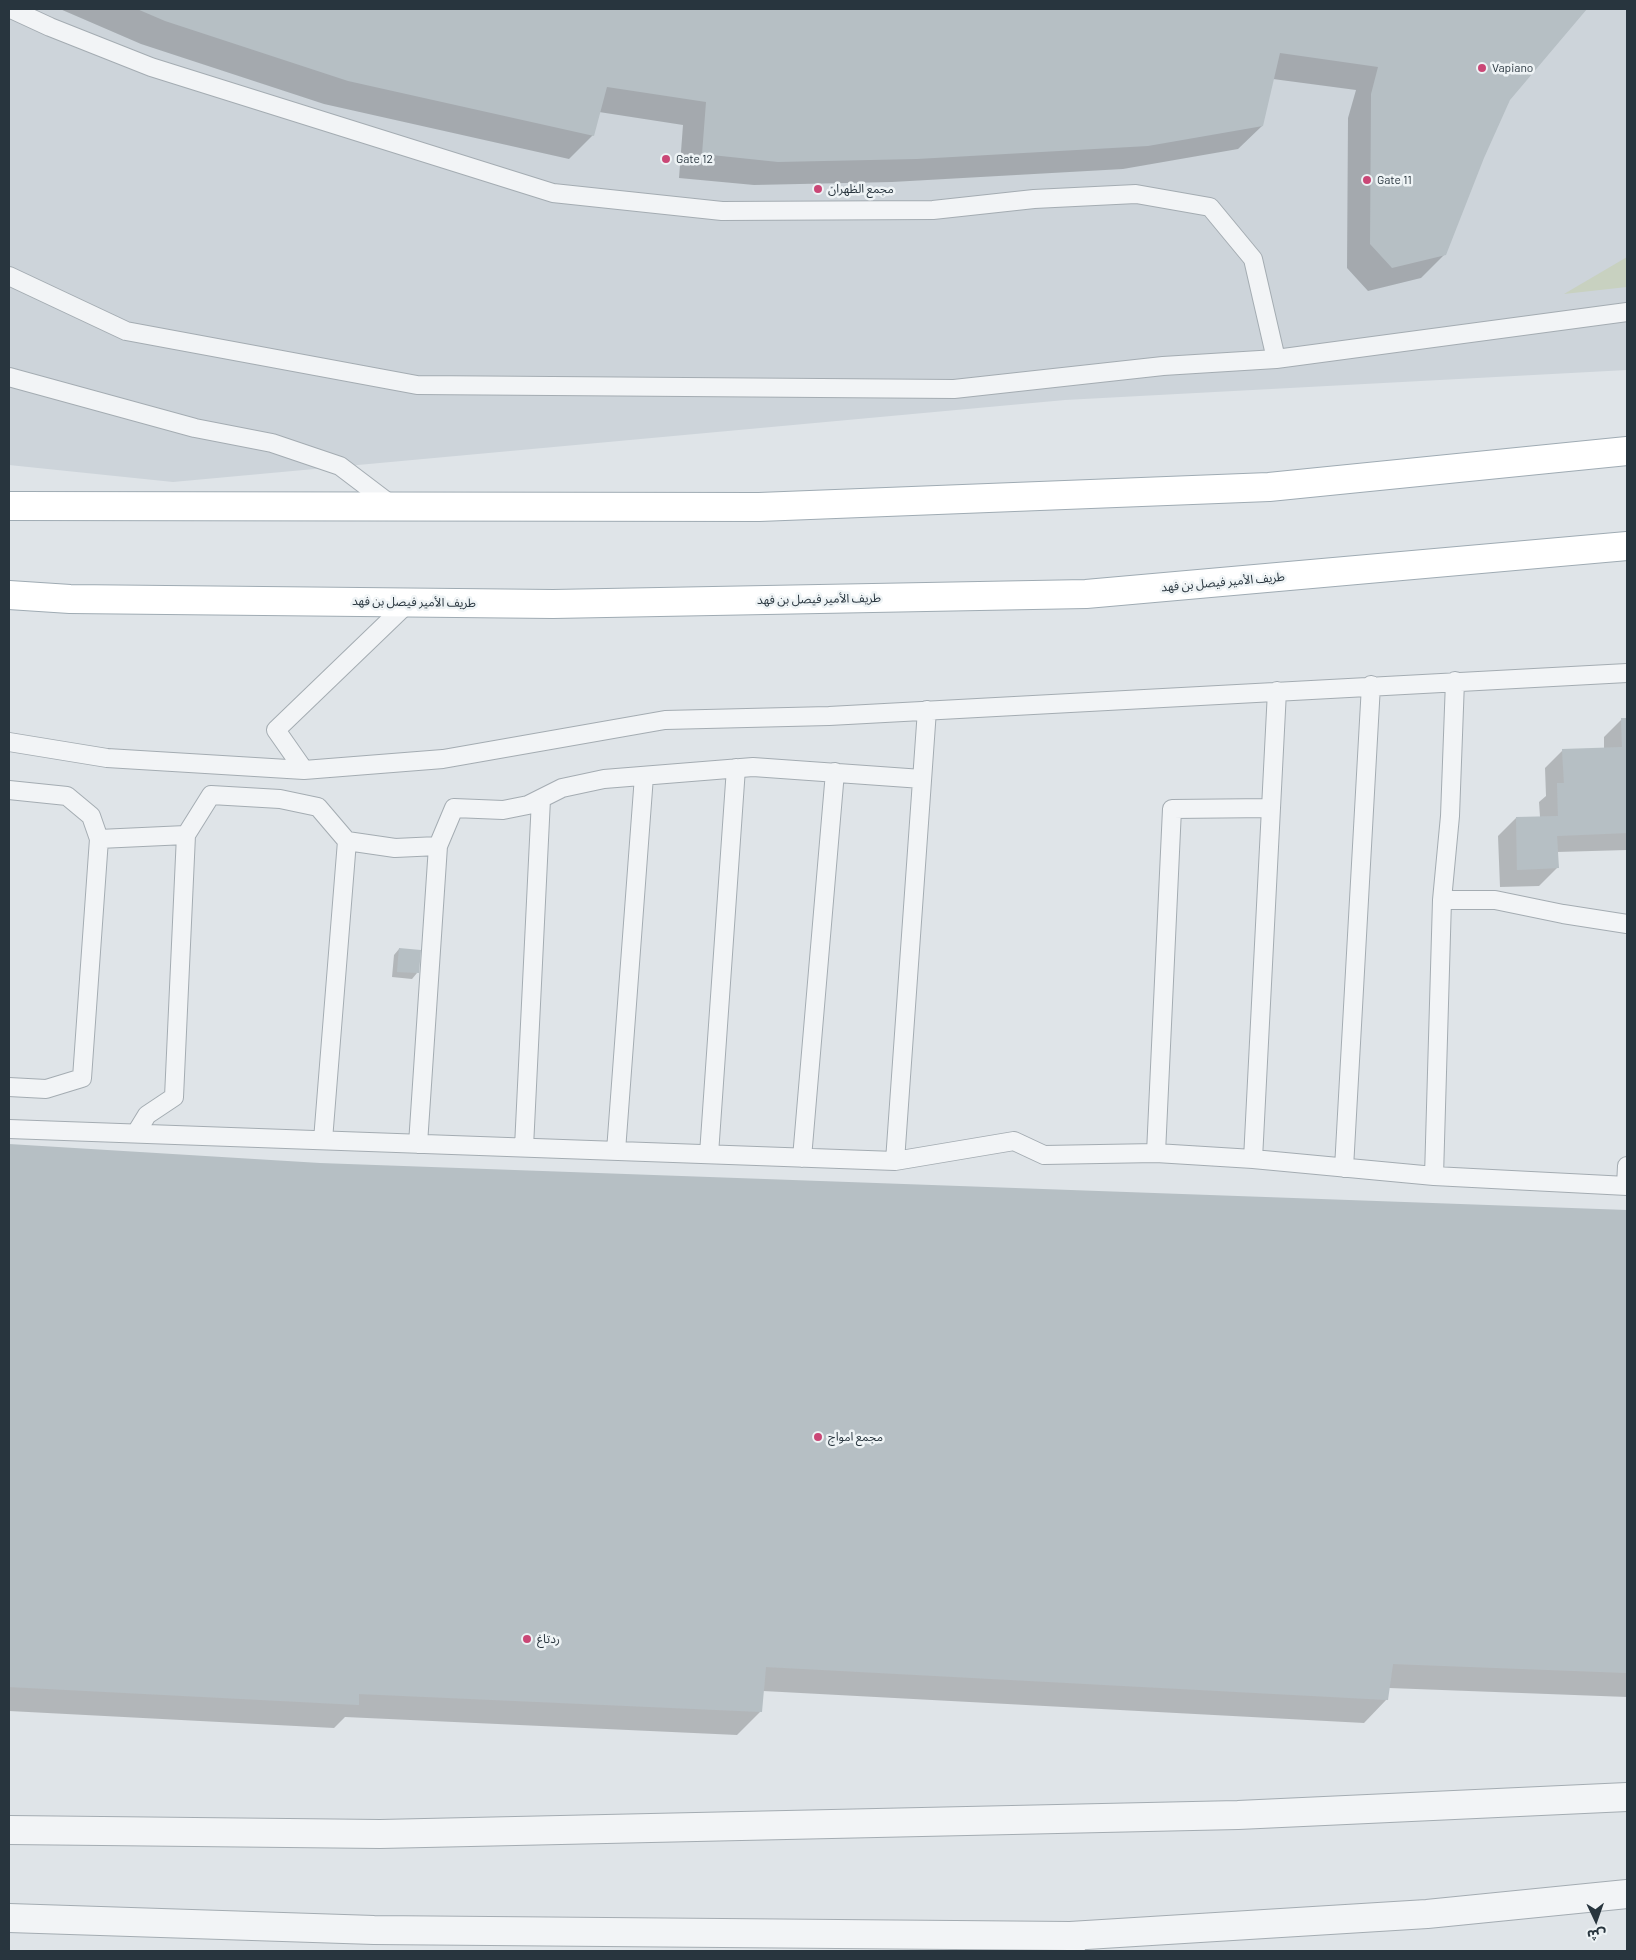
<!DOCTYPE html>
<meta charset="utf-8">
<style>
body{margin:0}
#map{position:relative;width:1636px;height:1960px;overflow:hidden;background:#dfe4e8;font-family:Barlow,"Noto Sans Arabic",sans-serif}
canvas{display:block}
.frame{position:absolute;inset:0;border:10px solid #28353e;pointer-events:none}
.north{position:absolute;left:1571px;top:1895px;width:50px;height:50px;-webkit-text-stroke:4px #eef3f5;paint-order:stroke;rotate:177deg;font-size:14px;font-weight:700;line-height:20px;text-align:center;color:#28353e}
.north::after{content:'';display:block;margin:auto;width:18px;height:22px;background:#28353e;clip-path:polygon(50% 0,100% 100%,50% 72%,0 100%)}
</style>
<div id="map">
<canvas width="1636" height="1960"></canvas>
<div class="frame"></div>
<div class="north">ش</div>
</div>
<script>
const g = document.querySelector('canvas').getContext('2d');
g.lineJoin = 'round';
function fillPath(path, color) {
  g.fillStyle = color;
  g.fill(path, 'evenodd');
}
function stroke(path, color, width, dash) {
  g.strokeStyle = color;
  g.lineWidth = width;
  g.lineCap = dash ? 'butt' : 'round';
  g.setLineDash(dash || []);
  g.stroke(path);
}
function write(font, color, halo, rows, align = 'center') {
  g.font = font + ' Barlow,"Noto Sans Arabic",sans-serif';
  g.lineWidth = 5;
  g.setLineDash([]);
  g.textBaseline = 'middle';
  g.strokeStyle = halo;
  g.fillStyle = color;
  for (const [text, x, y, turn = 0] of rows) {
    g.save();
    g.translate(x, y);
    g.rotate((+turn || 0) * Math.PI / 180);
    g.textAlign = isNaN(turn) ? turn : align;
    if (halo) g.strokeText(text, 0, 0);
    g.fillText(text, 0, 0);
    g.restore();
  }
}
const built = new Path2D(`
 M9,9H1627V370L1065,400L173,482L9,465Z`);
const green = new Path2D(`
 M1627,257V287L1564,294Z`);
const shadow = new Path2D(`
 M60,9H1585L1509,100L1483,157L1445,254L1421,278L1368,291L1347,268L1348,118L1356,90L1273,79L1262,126L1238,149L1123,169L892,182L754,185L679,178L683,125L599,112L593,135L569,159L324,104L141,44Z
 M1622,719H1627V850L1557,852V868L1539,886L1500,887L1498,836L1516,818L1540,817L1539,802L1546,796L1545,768L1563,750L1604,749V737Z
 M399,949L417,973L412,979L392,977L394,955Z
 M9,1146L320,1164L1627,1211V1697L1389,1688L1387,1699L1364,1723L763,1691L761,1711L737,1735L345,1717L334,1728L9,1711Z`);
const building = new Path2D(`
 M137,9H1587L1510,100L1484,158L1446,255L1392,268L1370,244L1371,94L1378,67L1280,53L1263,126L1148,146L917,159L778,162L702,154L706,102L607,87L594,136L348,81L165,21Z
 M1621,718H1627V833L1557,836L1559,868L1517,870L1516,817L1558,816L1557,783H1564L1562,749L1622,747Z
 M399,948L421,950L419,973L397,972Z
 M9,1144L320,1163L1627,1210V1673L1393,1664L1388,1700L766,1667L762,1712L359,1694V1705L9,1687Z`);
const service = new Path2D(`
 M11,9L50,27L151,67L553,193L722,211L933,210L1034,199L1136,194L1210,207L1253,259L1276,359
 M9,276L126,331L417,385L954,389L1163,366L1276,359L1627,312
 M9,377L195,428L272,443L340,466L394,507
 M1455,681L1450,816L1442,900H1495L1563,914L1627,924
 M1277,691L1253,1159L1434,1176L1627,1186
 M9,742L107,758L304,770L443,759L665,720L829,716L1627,673
 M304,770L276,730L410,601
 M9,790L67,796L91,816L99,839L186,835
 M9,1087L46,1089L82,1078L99,839
 M9,1129L895,1161L1014,1141L1044,1155L1156,1153
 M136,1133L147,1115L174,1097L186,835L211,795L280,799L318,807L347,841L395,848L438,846L454,808L503,810L528,805L562,788L604,779L753,767L922,779
 M323,1140L347,841
 M418,1144L438,846
 M524,1147L541,799
 M616,1151L644,776
 M709,1154L736,768
 M802,1158L835,772
 M1253,1159L1156,1153L1172,809L1271,808
 M895,1161L927,710
 M1344,1168L1371,685
 M1434,1176L1442,900
 M1626,1186L1627,1166`);
const minor = new Path2D(`
 M9,1830L380,1834L1238,1815L1627,1797
 M9,1918L374,1930L1070,1936
 M1071,1951L1070,1936L1427,1914L1627,1894`);
const primary = new Path2D(`
 M9,506L759,507L1269,487L1627,451
 M9,595L70,599L553,604L1086,594L1627,546`);
const markers = [
 [1482,68,5,"#ca4776"],
 [666,159,5,"#ca4776"],
 [1367,180,5,"#ca4776"],
 [818,189,5,"#ca4776"],
 [818,1437,5,"#ca4776"],
 [527,1639,5,"#ca4776"]
];
const poiNames = [
 ["Vapiano",1492,68],
 ["Gate 12",676,159],
 ["Gate 11",1377,180],
 ["مجمع الظهران",828,189],
 ["مجمع امواج",828,1437],
 ["ردتاغ",537,1639]
];
const streetNames = [
 ["طريف الأمير فيصل بن فهد",1223,582,-5],
 ["طريف الأمير فيصل بن فهد",819,599,-1],
 ["طريف الأمير فيصل بن فهد",414,602,1]
];
fillPath(built, '#cdd4da');
fillPath(green, '#c8d1c0');
fillPath(shadow, '#0003');
fillPath(building, '#b6bfc4');
stroke(service, '#a4acb2', 20);
stroke(minor, '#a4acb2', 30);
stroke(primary, '#9fabb3', 30);
stroke(service, '#f2f4f6', 18);
stroke(minor, '#f2f4f6', 28);
stroke(primary, '#fff', 28);
for (const [x, y, r, color] of markers) {
  const dot = new Path2D();
  dot.arc(x, y, r, 0, 2 * Math.PI);
  g.fillStyle = color;
  g.fill(dot);
  stroke(dot, '#eef3f5', 2);
}
write('12px', '#28353e', '#eef3f5', poiNames, 'left');
write('12px', '#28353e', '#eef3f5', streetNames);
</script>
